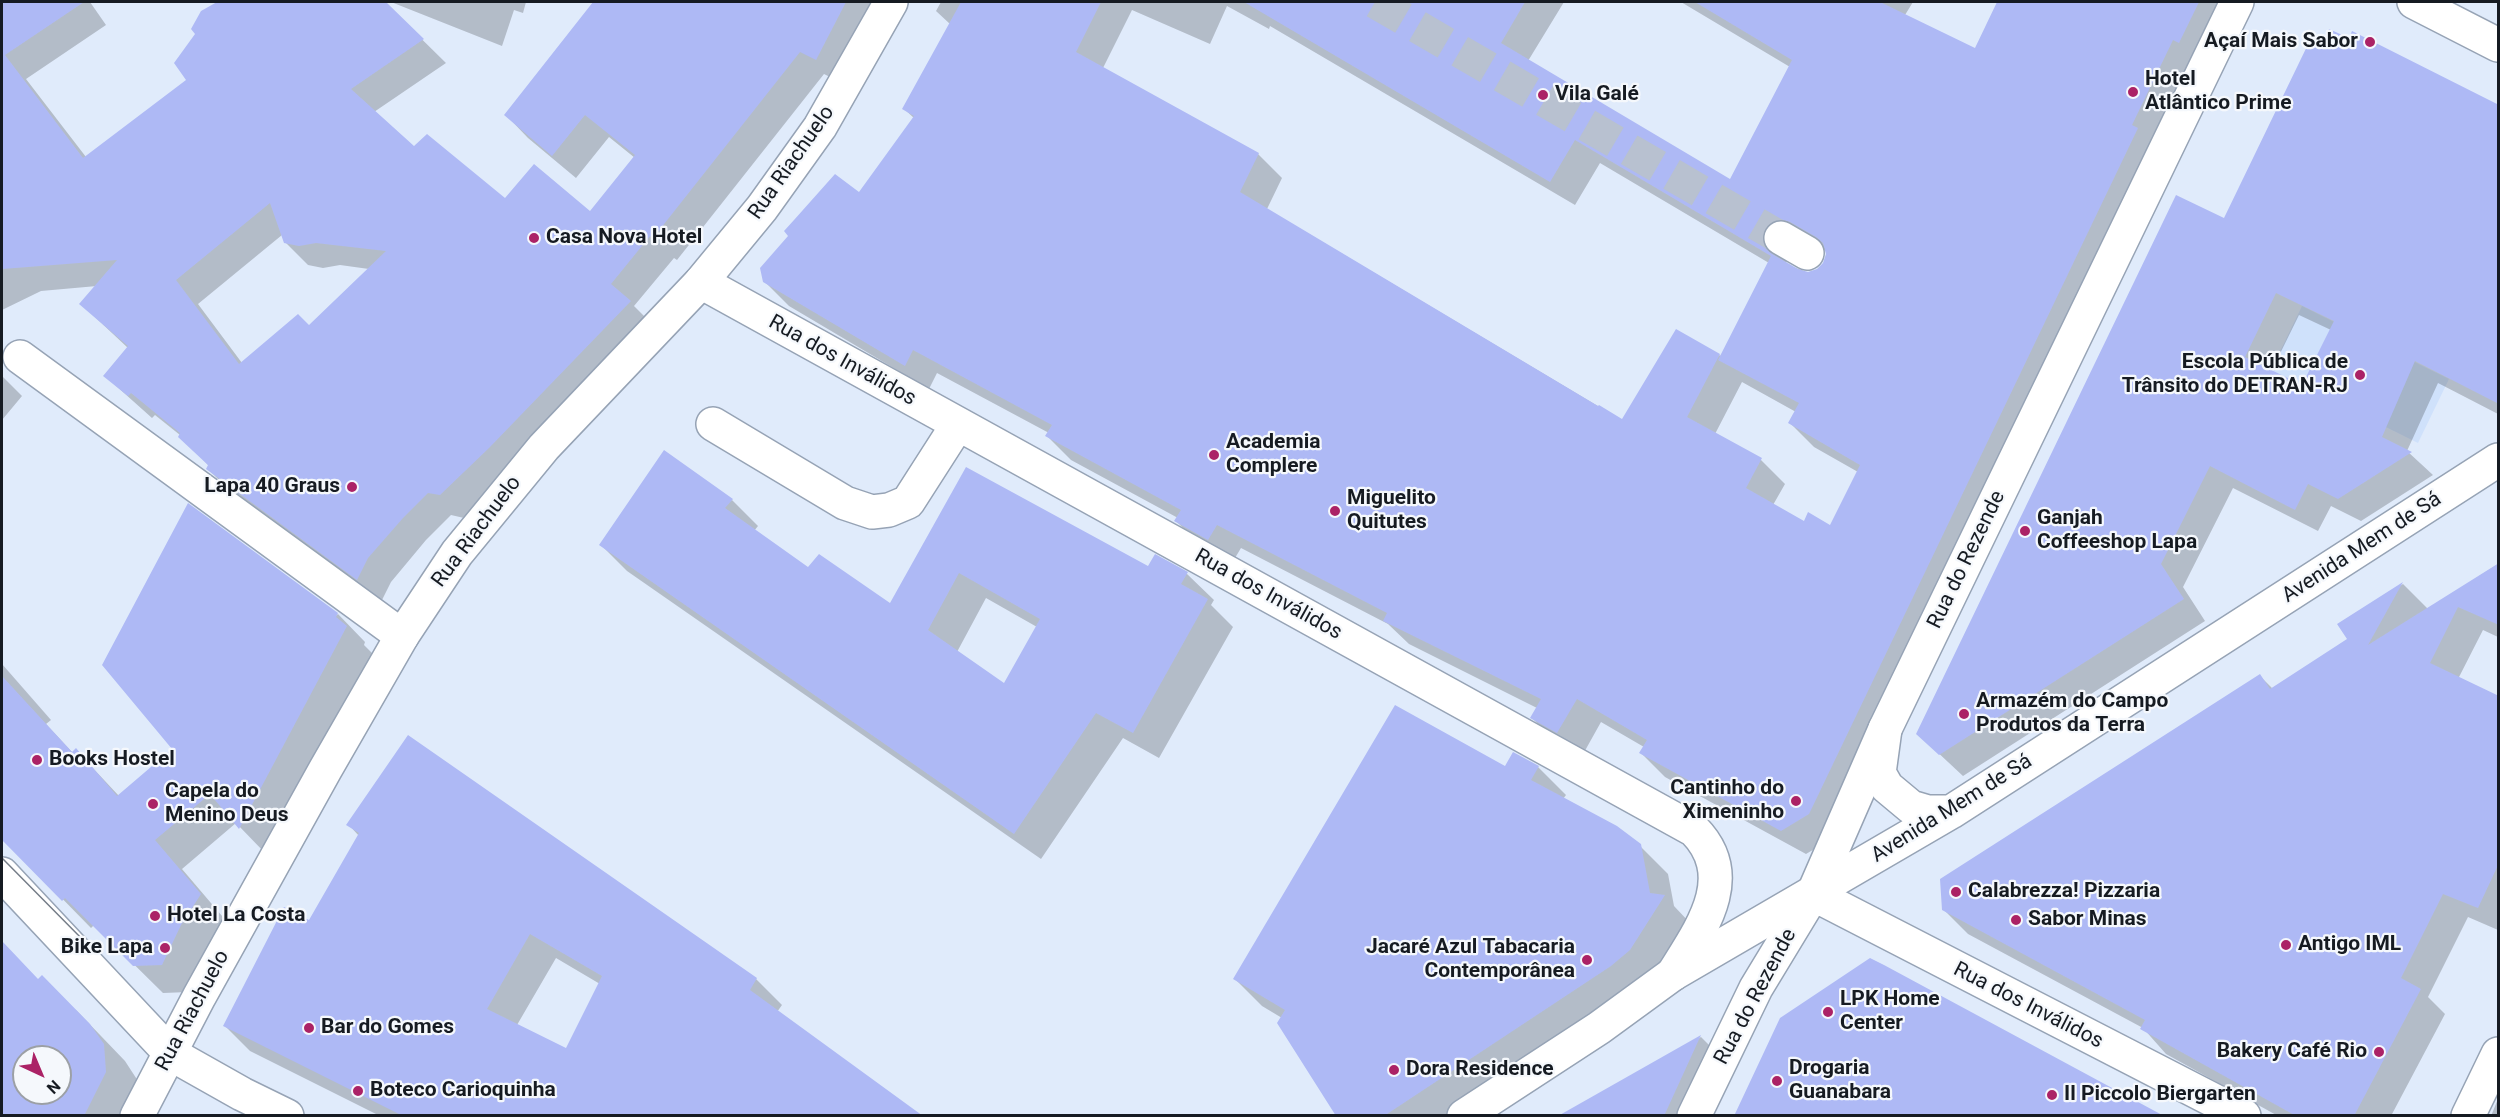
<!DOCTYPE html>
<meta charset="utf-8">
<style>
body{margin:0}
#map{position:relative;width:2500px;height:1117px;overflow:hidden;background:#e0ebfb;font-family:Roboto,sans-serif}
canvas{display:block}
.frame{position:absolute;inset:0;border:3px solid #161b22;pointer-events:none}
.north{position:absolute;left:12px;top:1045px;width:60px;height:60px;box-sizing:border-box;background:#f5f8fc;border:2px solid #9ca0a5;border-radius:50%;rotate:136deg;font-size:16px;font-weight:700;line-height:24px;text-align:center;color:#161b22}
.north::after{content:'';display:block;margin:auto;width:21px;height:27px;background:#ab2266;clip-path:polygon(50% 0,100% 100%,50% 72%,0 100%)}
</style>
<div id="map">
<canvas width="2500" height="1117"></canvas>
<div class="frame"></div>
<div class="north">N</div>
</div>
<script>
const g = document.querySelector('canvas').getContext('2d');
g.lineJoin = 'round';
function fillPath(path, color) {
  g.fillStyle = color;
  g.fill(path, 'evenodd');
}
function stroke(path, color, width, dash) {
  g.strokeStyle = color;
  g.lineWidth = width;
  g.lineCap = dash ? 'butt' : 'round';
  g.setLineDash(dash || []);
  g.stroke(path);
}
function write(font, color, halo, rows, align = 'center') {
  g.font = font + ' Roboto,sans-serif';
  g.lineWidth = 4.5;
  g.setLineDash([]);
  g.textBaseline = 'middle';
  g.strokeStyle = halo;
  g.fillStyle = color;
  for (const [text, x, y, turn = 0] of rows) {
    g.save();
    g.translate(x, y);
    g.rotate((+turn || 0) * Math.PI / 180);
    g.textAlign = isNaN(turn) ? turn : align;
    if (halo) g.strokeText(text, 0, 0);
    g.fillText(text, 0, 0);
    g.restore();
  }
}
const built = new Path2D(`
 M2302,306L2449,379L2418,443L2271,370Z`);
const shadow = new Path2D(`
 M2,2H90L106,25L26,79L86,157L188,80L202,12L220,2H384L446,63L374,112L414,148L505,200L590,213L635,158L609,137L576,178L528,138L506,115L595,2H880L840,82L824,74L677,260L674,258L634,306L653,325L512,471L464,518L451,515L426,540L391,582L381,602L231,492L208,469L209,466L180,435L155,415L152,418L105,376L128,348L81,304L97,286L41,291L2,310ZM282,235L285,242L308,265L323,268L340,265L369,269L309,327L242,363L198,304Z
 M391,2H526L523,13L514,10L502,46Z
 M941,2H1564L1528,61L1731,181L1790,67L1681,2H1913L1905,15L1976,50L1999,2H2235L1833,838L1806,854L1665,777L1641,753L1644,747L1601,722L1582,756L1556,742L1532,718L1537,708L1409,644L1388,624L1241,548L1232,563L1200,545L1176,521L1178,518L1071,460L1047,436L1049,433L937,373L929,389L789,306L765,282L859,194L914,118L904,109L950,24L936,11ZM1227,6L1269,29L1270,26L1575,205L1600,163L1769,263L1721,356L1720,355L1623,421L1267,209L1282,178L1258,154L1103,68L1132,10L1210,44ZM1815,245L1827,252L1824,264L1817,271L1808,273L1786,264L1788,253ZM1742,382L1796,412L1790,423L1814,447L1858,472L1831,527L1804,523L1773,505L1785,484L1761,460L1715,434Z
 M2498,107V414L2438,383L2407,451L2433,475L2361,521L2331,506L2318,531L2233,488L2183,587L2205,621L1963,776L1918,734L2225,220ZM2299,315L2331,330L2303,387L2271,372Z
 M2,376L22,396L2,420Z
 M967,469L1149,568L1156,556L1187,574L1214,600L1211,605L1233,627L1159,758L1123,738L1041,859L627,571L601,545L732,500L758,526L754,531L808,569L890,605ZM986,598L1037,627L1005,685L957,652Z
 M2498,564V637L2483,630L2458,679L2498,698V930L2468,917L2428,997L2445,1014L2391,1116H2278L2166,1054L2143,1028L1968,934L1944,910L2260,676L2273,689L2349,639L2339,625L2403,584L2428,609Z
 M338,614L365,642L364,645L374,655L267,855L236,823L182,869L228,923L189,992L163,993L94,925L91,928L2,837V664L51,720L46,724L73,753L76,750L119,796Z
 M1538,767L1566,795L1563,799L1640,846L1668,874L1674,906L1691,924L1657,977L1455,1116H1338L1282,1018L1262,1006L1235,979L1506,768Z
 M348,824L756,979L782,1005L777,1012L918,1116H380L250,1051L225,1026L310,922L359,836ZM556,958L600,984L566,1050L517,1025Z
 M2,946L38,981L77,1011L125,1061L138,1081L137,1116H2ZM24,1057H60V1093H24Z
 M1701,1037L1717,1053L1687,1116H1566Z
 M2498,1099V1116H2491Z`);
const building = new Path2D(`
 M2,2H84L5,55L83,158L186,80L174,63L195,34L191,29L201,11L217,2H386L424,39L351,89L414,146L427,134L505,198L534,164L590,211L635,155L585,115L552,156L504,115L593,2H846L816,60L800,52L653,238L650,236L611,284L631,301L489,448L440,495L428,493L403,518L368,558L357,580L206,469L208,465L178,437L180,433L131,393L128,396L103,376L128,346L79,304L117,260L2,269ZM270,203L284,243L299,246L316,243L386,251L309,325L298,314L239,364L176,280Z
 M961,2H1101L1076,52L1259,153L1240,192L1598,406L1599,405L1622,419L1676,329L1720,354L1687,417L1762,458L1746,488L1804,521L1808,512L1830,525L1860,465L1788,423L1799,403L1718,360L1771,256L1575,140L1550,182L1244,2H1525L1501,43L1730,179L1792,60L1695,2H1880L1975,48L1997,2H2199L2179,43L2173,40L2132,125L2138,128L1809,814L1781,831L1639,753L1647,740L1577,699L1557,733L1530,718L1541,699L1383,621L1387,613L1217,525L1208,540L1174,521L1181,510L1045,436L1052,425L913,350L905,366L763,282L760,268L788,236L784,231L794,220L835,174L859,192L914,116L902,109ZM1780,219L1790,222L1816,237L1823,243L1826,254L1823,263L1817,269L1808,272L1798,269L1772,254L1765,248L1762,239L1765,229L1771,222Z
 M2329,29L2349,38L2352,31L2499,105V404L2415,361L2382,437L2412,452L2338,499L2308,484L2295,510L2210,466L2161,564L2184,599L1939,755L1916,734L2176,195L2224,218L2313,34L2324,39ZM2276,293L2334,321L2302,385L2245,357Z
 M664,450L733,499L725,508L808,567L819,554L890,603L966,467L1148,566L1155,554L1188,572L1181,584L1208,599L1133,733L1096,713L1014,834L599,545ZM959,573L1040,619L1004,683L928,630Z
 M188,503L338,613L336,617L347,626L239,829L210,794L155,840L201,894L181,925L162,965L133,966L65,898L62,901L2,840V676L72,752L76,748L117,796L172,749L102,665Z
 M2499,563V625L2458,607L2430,663L2499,696V863L2478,908L2443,894L2401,978L2421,989L2354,1116H2296L2140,1029L2145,1020L1942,910L1940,879L2260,674L2270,689L2347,639L2337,624L2403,582L2368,645Z
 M1395,705L1505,766L1513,752L1539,766L1531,780L1617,826L1641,844L1650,893L1665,895L1630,950L1611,966L1384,1116H1336L1277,1023L1285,1010L1233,979Z
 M408,735L757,978L750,990L923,1116H403L223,1026L284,907L309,920L359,833L346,825ZM530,934L602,976L566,1048L487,1009Z
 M2,941L38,979L42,975L90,1024L104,1044L106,1072L84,1116H2ZM24,1057H60V1093H24Z
 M1870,958L1884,965L2164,1116H1734L1780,1018Z
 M1701,1035L1664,1116H1558Z`);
const minorTunnel = new Path2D(`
 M1375,2L1781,238`);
const minor = new Path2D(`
 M2414,2L2498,45
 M1781,238L1807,253
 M701,282L1694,830C1740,877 1701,929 1673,974
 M20,357L402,636
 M713,424L845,503L872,512L889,510L908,502L958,424
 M2,874L171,1054L242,1094L287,1116
 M1813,894L2244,1116
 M1694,1116L1756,988L1813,894L1885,729L2237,2
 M2468,1116L2498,1054`);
const major = new Path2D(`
 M1885,729L1879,773L1887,787L1911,807L1928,812H1951
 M137,1116L199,997L325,770L402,636L457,553L544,447L701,282L762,208L820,127L891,2
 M1464,1116L1599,1028L1673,974L1951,812L2498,460`);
const tram = new Path2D(`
 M2,858L87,944`);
const markers = [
 [2370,42,6,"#ab2266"],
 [2133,92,6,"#ab2266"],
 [1543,95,6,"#ab2266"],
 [534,238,6,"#ab2266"],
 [2360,375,6,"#ab2266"],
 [1214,455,6,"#ab2266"],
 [352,487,6,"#ab2266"],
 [1335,511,6,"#ab2266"],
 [2025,531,6,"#ab2266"],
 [1964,714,6,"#ab2266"],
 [37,760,6,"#ab2266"],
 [1796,801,6,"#ab2266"],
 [153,804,6,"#ab2266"],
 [1956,892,6,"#ab2266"],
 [155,916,6,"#ab2266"],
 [2016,920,6,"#ab2266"],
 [2286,945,6,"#ab2266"],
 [165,948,6,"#ab2266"],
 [1587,960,6,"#ab2266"],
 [1828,1012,6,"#ab2266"],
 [309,1028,6,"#ab2266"],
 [2379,1052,6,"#ab2266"],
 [1394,1070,6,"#ab2266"],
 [1777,1081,6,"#ab2266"],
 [358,1091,6,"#ab2266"],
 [2052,1095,6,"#ab2266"]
];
const poiNames = [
 ["Açaí Mais Sabor",2358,42,"right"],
 ["Hotel",2145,80],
 ["Atlântico Prime",2145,104],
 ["Vila Galé",1555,95],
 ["Casa Nova Hotel",546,238],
 ["Escola Pública de",2348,363,"right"],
 ["Trânsito do DETRAN-RJ",2348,387,"right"],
 ["Academia",1226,443],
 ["Complere",1226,467],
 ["Lapa 40 Graus",340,487,"right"],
 ["Miguelito",1347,499],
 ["Quitutes",1347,523],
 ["Ganjah",2037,519],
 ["Coffeeshop Lapa",2037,543],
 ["Armazém do Campo",1976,702],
 ["Produtos da Terra",1976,726],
 ["Books Hostel",49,760],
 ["Cantinho do",1784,789,"right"],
 ["Ximeninho",1784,813,"right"],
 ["Capela do",165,792],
 ["Menino Deus",165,816],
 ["Calabrezza! Pizzaria",1968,892],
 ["Hotel La Costa",167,916],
 ["Sabor Minas",2028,920],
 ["Antigo IML",2298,945],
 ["Bike Lapa",153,948,"right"],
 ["Jacaré Azul Tabacaria",1575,948,"right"],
 ["Contemporânea",1575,972,"right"],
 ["LPK Home",1840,1000],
 ["Center",1840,1024],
 ["Bar do Gomes",321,1028],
 ["Bakery Café Rio",2367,1052,"right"],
 ["Drogaria",1789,1069],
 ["Guanabara",1789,1093],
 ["Dora Residence",1406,1070],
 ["Boteco Carioquinha",370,1091],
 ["Il Piccolo Biergarten",2064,1095]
];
const streetNames = [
 ["Rua Riachuelo",792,163,-55],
 ["Rua dos Inválidos",842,361,29],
 ["Rua Riachuelo",477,532,-53],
 ["Avenida Mem de Sá",2362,548,-33],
 ["Rua do Rezende",1967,560,-64],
 ["Rua dos Inválidos",1268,595,29],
 ["Avenida Mem de Sá",1952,809,-32],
 ["Rua do Rezende",1756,997,-62],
 ["Rua dos Inválidos",2028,1006,27],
 ["Rua Riachuelo",193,1011,-62]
];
fillPath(built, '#cfe1fb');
fillPath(shadow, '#0003');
fillPath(building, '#aeb9f5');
stroke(minorTunnel, '#b8c1d0', 33, [33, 16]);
stroke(minor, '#96a3b5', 36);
stroke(major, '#96a3b5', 36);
stroke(minor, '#fff', 33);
stroke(major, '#fff', 33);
stroke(tram, '#757d88', 1.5);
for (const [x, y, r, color] of markers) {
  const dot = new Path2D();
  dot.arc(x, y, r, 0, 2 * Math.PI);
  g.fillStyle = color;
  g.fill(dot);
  stroke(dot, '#f5f8fc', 2);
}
write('bold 21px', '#161b22', '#f5f8fc', poiNames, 'left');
write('21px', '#161b22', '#f5f8fc', streetNames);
</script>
